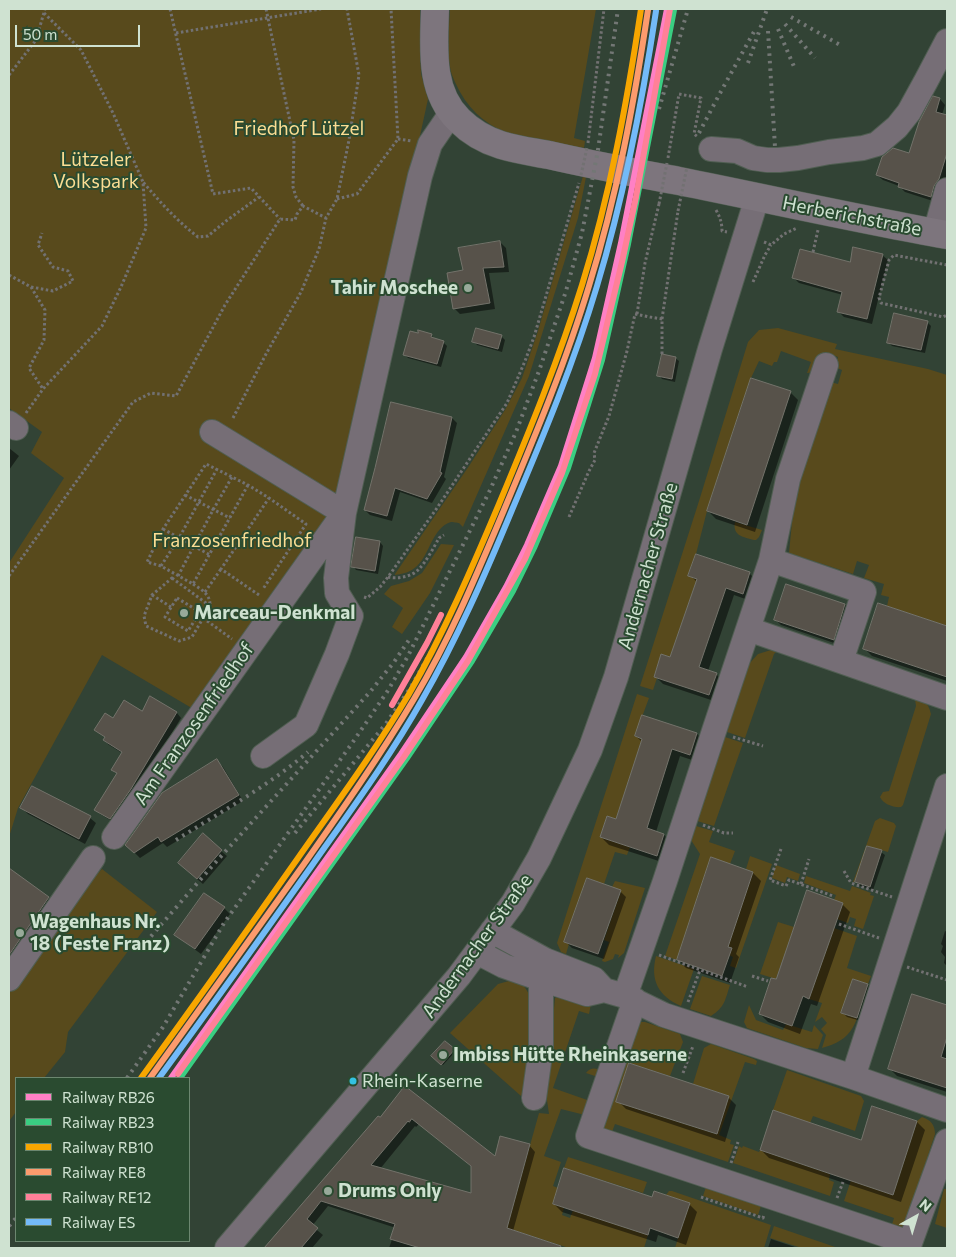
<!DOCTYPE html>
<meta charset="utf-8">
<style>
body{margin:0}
#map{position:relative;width:956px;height:1257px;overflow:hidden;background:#324335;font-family:Commissioner,sans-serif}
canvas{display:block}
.frame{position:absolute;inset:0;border:10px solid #cfe2d1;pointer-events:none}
.legend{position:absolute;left:15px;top:1077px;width:175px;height:165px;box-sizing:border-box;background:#2a4b30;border:1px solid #6c8770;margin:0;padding:6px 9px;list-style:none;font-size:15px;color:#cfe2d1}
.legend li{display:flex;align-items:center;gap:10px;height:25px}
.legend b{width:25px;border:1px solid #6c8770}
.north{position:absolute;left:891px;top:1192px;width:50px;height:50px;-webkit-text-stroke:4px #2a4b30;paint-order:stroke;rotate:39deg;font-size:14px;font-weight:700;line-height:20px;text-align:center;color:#cfe2d1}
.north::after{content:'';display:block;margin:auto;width:18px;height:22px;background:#cfe2d1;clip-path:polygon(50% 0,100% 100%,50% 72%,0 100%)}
.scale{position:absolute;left:15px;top:25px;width:125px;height:22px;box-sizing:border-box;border:2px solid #cfe2d1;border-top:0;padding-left:6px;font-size:15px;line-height:18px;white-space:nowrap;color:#cfe2d1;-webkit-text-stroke:4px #2a4b30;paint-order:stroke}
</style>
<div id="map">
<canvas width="956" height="1257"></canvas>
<div class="frame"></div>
<ul class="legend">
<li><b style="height:6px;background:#ff80c5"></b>Railway RB26</li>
<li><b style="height:6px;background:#3ace82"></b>Railway RB23</li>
<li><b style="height:6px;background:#f7a600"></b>Railway RB10</li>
<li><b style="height:6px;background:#fc9b6d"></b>Railway RE8</li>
<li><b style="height:6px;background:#ff8098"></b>Railway RE12</li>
<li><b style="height:6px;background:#73baf8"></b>Railway ES</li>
</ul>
<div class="north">N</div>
<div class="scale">50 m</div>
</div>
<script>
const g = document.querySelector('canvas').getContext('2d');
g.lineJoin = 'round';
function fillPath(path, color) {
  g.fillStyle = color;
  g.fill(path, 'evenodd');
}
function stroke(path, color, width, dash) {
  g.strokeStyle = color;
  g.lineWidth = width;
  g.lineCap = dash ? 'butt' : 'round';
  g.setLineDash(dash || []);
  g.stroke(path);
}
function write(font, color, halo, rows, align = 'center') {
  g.font = font + ' Commissioner,sans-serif';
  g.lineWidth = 4;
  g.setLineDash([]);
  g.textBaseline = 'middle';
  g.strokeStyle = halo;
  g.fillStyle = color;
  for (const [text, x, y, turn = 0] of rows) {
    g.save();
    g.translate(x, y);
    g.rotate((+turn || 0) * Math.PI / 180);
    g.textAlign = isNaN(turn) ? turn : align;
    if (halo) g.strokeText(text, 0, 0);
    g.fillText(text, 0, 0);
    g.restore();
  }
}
const green = new Path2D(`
 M9,9H420V50L421,74L428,99L341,499L195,710L102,655L18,808L9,837V563L64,478L31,453L42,432L9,408Z
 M450,9H596L574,138L585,141L584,148L581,147L579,154C534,142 485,137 460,92C456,84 451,75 450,67C447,48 449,28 450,9Z
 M583,176L586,177L578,218L529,376L465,522L463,527L459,523C458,523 452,522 451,522C432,528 430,554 417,566C411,572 403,574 395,575V574L469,466L505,410L522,378L538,331Z
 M778,328L837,344L835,349L928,369L947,375V626L887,606L889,597L881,595L884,584L864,578L869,565L857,561L853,574L789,553L795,491L830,382L838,384L842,370L835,367L838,357L825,352C821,362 819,373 807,373L811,362L781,351L777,362H774L772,366L759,361L751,378L707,511L696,554L688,575L697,579L670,657L661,655L654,676L657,678L653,690L640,686L699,501L748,342L759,330Z
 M735,522L762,530L759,537L756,540H754C744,537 732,536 735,522Z
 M441,544L454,545L430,593L402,634L392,627L403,608L384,594L391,586L409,581L422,573Z
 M771,650H776L782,652L781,653L776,652L774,654L745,738L727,732L748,665L758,654Z
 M637,694L649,698L635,736L642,739L616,819L607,816L600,837L630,847L627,855L615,852L604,884L587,878L564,942L569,944L566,954L561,952L557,943Z
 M915,699C926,703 928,702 931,714L903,805L901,807C894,808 883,804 880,797L883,792L889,791L916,706Z
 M725,737L743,743L714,826L697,821Z
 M880,818L894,823L896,826L888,852L867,846L855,882H853L875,821Z
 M696,826L713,831L709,842L735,851L730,864L711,858L677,960L665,956L700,854L691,840Z
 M750,856L772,864L736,968L730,966L733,957L729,955L732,948L728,947L753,872L746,869Z
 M776,865L800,874L798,881L787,877L785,883L772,878Z
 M102,869L157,912L68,1032L65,1052L44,1078H16V1112L9,1121V989L76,894Z
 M806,876L850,891L852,886L871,893L870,895L874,896L863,929L854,926L856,919L850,917L848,923L837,919L843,903L834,900L836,895L804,883Z
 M615,881L645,888L624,953L618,958L619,955L615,954L613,959L605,962L602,961L609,942L604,940L621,891L612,887Z
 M778,922L794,927L776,979L760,974Z
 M834,928L857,936L847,968L871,976L868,984L853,979L841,1013L857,1018C851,1036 840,1043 822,1048L826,1035L821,1029L827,1023L822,1017L815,1022L822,1003L809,999Z
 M656,956L694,969L681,1006C658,996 650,980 656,956Z
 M702,976L730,985C725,1000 725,1007 711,1016L690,1009Z
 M509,981L524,986L532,999V1079L521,1096L450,1033L498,984Z
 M559,996L591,1004L589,1014L579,1011L553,1088L590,1101L598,1077L586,1073C591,1067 596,1068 602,1071L585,1115L561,1109L544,1156L561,1162L553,1186L558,1188L553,1204L564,1208L562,1215L570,1218L573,1210L648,1235L644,1248H569L507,1228L539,1113L549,1114L546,1093L555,998Z
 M749,1005L756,1020L783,1030L786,1024L812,1032L814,1025L823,1035L818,1049L806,1048L747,1028L744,1022Z
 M639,1022H645L680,1034L683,1042L670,1076L629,1063L617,1102L716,1134L729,1096L693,1084L704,1048L711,1044L754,1059L757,1061L756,1065L745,1062L719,1135L731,1140L730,1144L734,1145L728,1162L615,1124L610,1137L602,1128Z
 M787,1070L861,1096L864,1101L855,1131L813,1116L810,1123L773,1110Z
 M922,1117C931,1120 935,1125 935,1134L904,1229L890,1231L894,1218L844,1201L851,1180L893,1195L917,1121Z
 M739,1146L742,1148L743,1146L759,1152L760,1150L830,1174L829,1180L834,1182L830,1196L733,1163Z
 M568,1157L647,1182L643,1193L564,1168Z
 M708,1181L763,1200L758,1215L703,1196Z
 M944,1189H947V1228L935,1224Z
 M669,1191H672L771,1225L764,1248H675L689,1203L666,1195Z
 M774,1226L838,1248H802L770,1238Z`);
const shadow = new Path2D(`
 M934,98L940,99L945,105L942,115L947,117V174L944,185L936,202L905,192L899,186L883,180L877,175L910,155Z
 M500,242L506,248L509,272L489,273L495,309L460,314L454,308L464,272Z
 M882,255L888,260L872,324L844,317L839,312L843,295L799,283L794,278Z
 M927,322L931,326L925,353L892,346L888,342Z
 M431,335L436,340L443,342L447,346L441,367L408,358L404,354Z
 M501,336L505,340L502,352L477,345L474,341Z
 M675,358L679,361L675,382L662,379L659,375Z
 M790,392L798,400L755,532L716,519L708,511Z
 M392,404L452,418L457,423L444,477L446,479L432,503L400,492L392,521L370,515L365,510Z
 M9,448L19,456L9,470Z
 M380,542L383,546L378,574L356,570L353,566Z
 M696,555L750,574L758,582L751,601L734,595L708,671L716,674L724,682L717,702L663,684L655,676L671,659L697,582L690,575Z
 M787,586L845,605L851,611L840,645L781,625L775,619Z
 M879,605L947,628V681L872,656L864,648Z
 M151,698L177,713L181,718L135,793L115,823L100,814L96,809L118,775L113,769L122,753L109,745L104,740L106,738L96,730L114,720L142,712Z
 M697,734L705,742L698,762L680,756L656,832L664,835L672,843L665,863L609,845L601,837L616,820L642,742L636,736Z
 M217,761L223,767L243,801L167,847L163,843L140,858L127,845Z
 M22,808L90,818L96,823L85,844L28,814Z
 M221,851L227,856L203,884L185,869Z
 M881,852L885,855L873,890L860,886L856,882Z
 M712,859L753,873L761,881L736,954L739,957L730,983L686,968L678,960Z
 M9,870L48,898L56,906L9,975Z
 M620,891L626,897L604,959L572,948L566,942Z
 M842,904L850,912L817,1006L811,1004L800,1034L768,1022L760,1014L777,981Z
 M224,908L230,914L201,954L182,940L176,934Z
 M945,931L947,932V966L944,963L945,957L941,952L943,946L941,944Z
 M868,985L871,989L861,1021L847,1017L843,1013Z
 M913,995L947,1007V1092L897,1076L889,1068Z
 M446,1042L455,1052L443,1065L433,1056Z
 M406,1087L495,1158L529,1145L535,1152L513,1231L565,1248H389L396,1228L328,1206L312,1226L323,1235L312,1248H275L270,1243L380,1119ZM419,1124L472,1167V1195L380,1169L415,1126L416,1127Z
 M728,1097L736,1105L725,1142L626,1109L618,1101Z
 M873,1108L917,1122L925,1130L901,1202L769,1158L761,1150L862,1141Z
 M653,1198L689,1204L697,1212L686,1245L658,1235L656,1242L562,1212L554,1204Z
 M771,1239L798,1248H768Z`);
const building = new Path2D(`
 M933,96L940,98L936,112L947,115V153L939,179L934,186L931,197L898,187L899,183L876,175L882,157L893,148L909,153L919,122Z
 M500,241L504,267L483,268L490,303L453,309L447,273L463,270L458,248Z
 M853,247L883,254L867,319L837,312L842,292L792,278L800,249L850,262Z
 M894,313L928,321L921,350L887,343Z
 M476,328L502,335L498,349L472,342Z
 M418,330L432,334L431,337L444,341L437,364L403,355L410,331L418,333Z
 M662,354L676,357L672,379L657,376Z
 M751,378L791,391L747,525L707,511Z
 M391,402L452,417L440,472L442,473L427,499L395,488L387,516L364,510L375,468Z
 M356,537L380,541L375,571L351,567Z
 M696,554L750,572L743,594L726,588L699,667L717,673L709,695L654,677L661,654L670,657L697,579L688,576Z
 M786,584L845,604L834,640L774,620Z
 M878,603L947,626V677L863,649Z
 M150,696L177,712L131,789L110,819L94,810L117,773L111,770L122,752L103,740L105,737L94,730L105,713L113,718L124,700L142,711Z
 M642,715L697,733L690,755L672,749L647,828L664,834L657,856L600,837L607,816L616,819L642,739L635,736Z
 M217,759L239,795L161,842L158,837L134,853L125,845L162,793Z
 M32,786L91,816L79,839L20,808Z
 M203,833L222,850L197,879L178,863Z
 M867,846L882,850L870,887L855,882Z
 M711,857L753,872L728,947L732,948L722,976L677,960Z
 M9,868L49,897L9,955Z
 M587,878L621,890L598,954L564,942Z
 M807,890L843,903L809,999L803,996L792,1026L759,1014L771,978L776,979Z
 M204,893L225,907L195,949L174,935Z
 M853,979L868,984L857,1018L841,1013Z
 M912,994L947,1005V1037L941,1057L947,1059V1088L888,1069Z
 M445,1041L455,1049L441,1065L431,1056Z
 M629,1063L729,1096L717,1134L616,1102Z
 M405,1086L495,1156L500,1136L530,1144L507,1228L561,1246L560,1248H420L390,1239L395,1224L321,1201L307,1219L318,1228L301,1248H264L378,1116L380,1117ZM412,1119L471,1166V1193L371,1165L408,1121L409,1122Z
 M872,1106L917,1121L893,1195L760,1150L773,1110L861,1140Z
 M564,1168L652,1197L654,1191L690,1203L678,1238L650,1228L648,1235L553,1204Z`);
const path = new Path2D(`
 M170,9L213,194L251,188L280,219
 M266,9L294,140L293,187L296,197L303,206
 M44,13L81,50L113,113L143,182
 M176,33L321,9
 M9,75L36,40L45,9
 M398,139L412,141
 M588,143L604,9
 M668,158L679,94L701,98L694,134L698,137
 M337,199L357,194L398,139L391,9
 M716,210C720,217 722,223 722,231L727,232
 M764,242L771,245L784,234L797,228
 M813,252L818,230
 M947,265L894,255L889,260L879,298L881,303L943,317L947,315
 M9,275L31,287L45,310L44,340L29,368L43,389
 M753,282L765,255L771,245
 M31,287L53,291L73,281L68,271L53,267L38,245L42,233
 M637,314L645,263L659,204
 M662,354V319L678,211
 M26,413L43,389L102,326L121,287L146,228L143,182C160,202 177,221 198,237L208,236L226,221L259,197
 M233,418L266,354L301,292L319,249L326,218L337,199L349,140L359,75L347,9
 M248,485L193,584L161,566L147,562L163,529L206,464L248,485L269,498L306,524L263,589
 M185,495L230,518
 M569,517L589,471L595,460L594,453L609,416L627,351L635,314L650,317L662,319
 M163,529L210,555
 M161,566L179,538L217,469
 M9,576L133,402L151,393L176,396L225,305L280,219L295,220L297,214L303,206L326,218
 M178,576L213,510L232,477
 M388,577C397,579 412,577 419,569C426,562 434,547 439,538L444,535
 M172,578L210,606L192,637L179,641L146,626L144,616L152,595Z
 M193,584C202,590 210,594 210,605
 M205,592L221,569
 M152,595L171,607
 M259,595L221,569L269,498
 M364,597L367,598L380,587L388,577L437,508L507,403L525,361L534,337L579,183
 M177,598L200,612L188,631L165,617Z
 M203,618L232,639
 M733,737L763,746
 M703,825L724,833H733
 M781,849L770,880L786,886L789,880L833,896
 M844,871L851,883L892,897
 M801,884L809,859
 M839,924L879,938
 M659,955L748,987
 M907,967L947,980
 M752,976L768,981
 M688,1002L700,970
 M683,1073L693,1046
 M731,1163L738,1142
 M701,1197L763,1218L764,1215
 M837,1198L843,1182`);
const minor = new Path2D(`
 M711,149L737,151L753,158L767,160H779L798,158L829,152L863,148L877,144L897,127L909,112L926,81L947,41
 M935,233L947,190
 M9,423L16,428
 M212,432L344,513L336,578L337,593L351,616L337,654L306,725L263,756
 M771,560L864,592L841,661
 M748,629L947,698
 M114,837L344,513L420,176L430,144L452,112
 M492,931L545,960L594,979L604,990
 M477,952L504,966L541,979L587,994L604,990L625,996L664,1015L853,1077L947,1110
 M9,979L93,858
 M625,996L665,881L714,731L771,560L788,479L826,365
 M635,1000L588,1136L910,1243L947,1141
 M853,1077L947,786
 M534,1098L541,1048V979L545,960
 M227,1248L459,976L513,903L539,858L590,750L616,677L710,349L757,198`);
const major = new Path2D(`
 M435,9C434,47 429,91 459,120C471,132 485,140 501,145C517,150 533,152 549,155C592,165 636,173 679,181C769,199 858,219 947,235`);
const rail = new Path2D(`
 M791,17L840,45
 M785,24L815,58
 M778,29L795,69
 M768,31L775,147
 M748,63L767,9
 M659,109L688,9
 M699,133L719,95L756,28
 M295,833L385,725L411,687L434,646
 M176,840C221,812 268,786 308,752
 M146,942L214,864L370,692L394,662L411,637
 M127,1078L163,1027L224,923L355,739L387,692L408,656L490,490L516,432L539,371L566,291L582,233L598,150L618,9
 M9,1226L16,1218`);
const pathBridge = new Path2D(`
 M581,175L587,148
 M659,204L667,163
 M678,211L687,167`);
const rail1 = new Path2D(`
 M171,1078L401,754L466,657L506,587L527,545L561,466L595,358L621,243L667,9`);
const rail2 = new Path2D(`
 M180,1078L407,758L472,661L513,591L534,548L568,468L602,360L628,244L674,10`);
const rail3 = new Path2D(`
 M141,1078C194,1005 246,932 298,858C336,804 375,751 409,694C444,633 472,568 499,504C529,432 559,359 582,285C610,195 627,102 641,9`);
const rail4 = new Path2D(`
 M150,1078C201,1007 253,935 304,864C342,810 380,756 414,699C450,639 477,574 504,510C535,436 566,362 589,286C617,196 634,103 648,10`);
const rail5 = new Path2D(`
 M392,705L427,643L441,615
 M178,1074L404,757L468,661L525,559L562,473L595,374L622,262L636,197L670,9`);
const rail6 = new Path2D(`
 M159,1078C211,1007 262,936 313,864C351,810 390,757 422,700C457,639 485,575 512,510C543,437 574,363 597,286C624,196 642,104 656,11`);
const markers = [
 [468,288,5,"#98aa9a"],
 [184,613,5,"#98aa9a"],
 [20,933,5,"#98aa9a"],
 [443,1055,5,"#98aa9a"],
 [353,1081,4.5,"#33c2e2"],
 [328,1191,5,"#98aa9a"]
];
const busNames = [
 ["Rhein-Kaserne",362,1081]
];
const parkNames = [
 ["Friedhof Lützel",299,129],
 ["Lützeler",96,160],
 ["Volkspark",96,182],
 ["Franzosenfriedhof",232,541]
];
const streetNames = [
 ["Herberichstraße",852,216,11],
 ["Andernacher Straße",648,566,-74],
 ["Am Franzosenfriedhof",194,724,-55],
 ["Andernacher Straße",477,946,-54]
];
const poiNames = [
 ["Tahir Moschee",458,288,"right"],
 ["Marceau-Denkmal",194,613],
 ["Wagenhaus Nr.",30,922],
 ["18 (Feste Franz)",30,944],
 ["Imbiss Hütte Rheinkaserne",453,1055],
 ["Drums Only",338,1191]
];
fillPath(green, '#584a1c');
fillPath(shadow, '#0007');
fillPath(building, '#57524a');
stroke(building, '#73726a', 1);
stroke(minor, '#505e52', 26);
stroke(major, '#505e52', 29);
stroke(path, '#727172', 3, [2.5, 2.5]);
stroke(minor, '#766e76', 24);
stroke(major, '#7d757d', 28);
stroke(rail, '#737775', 4, [2.5, 5]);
stroke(pathBridge, '#727172', 3, [2.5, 2.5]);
stroke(rail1, '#ff80c5', 6);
stroke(rail2, '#3ace82', 6);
stroke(rail3, '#f7a600', 6);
stroke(rail4, '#fc9b6d', 6);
stroke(rail5, '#ff8098', 6);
stroke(rail6, '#73baf8', 6);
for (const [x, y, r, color] of markers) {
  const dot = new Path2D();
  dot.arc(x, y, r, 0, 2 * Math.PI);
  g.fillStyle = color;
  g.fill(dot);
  stroke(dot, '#2a4b30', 2);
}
write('18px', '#cfe2d1', '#2a4b30', busNames, 'left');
write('19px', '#fbdd93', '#2a4b30', parkNames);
write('19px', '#cfe2d1', '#2a4b30', streetNames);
write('bold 19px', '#cfe2d1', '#2a4b30', poiNames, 'left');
</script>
